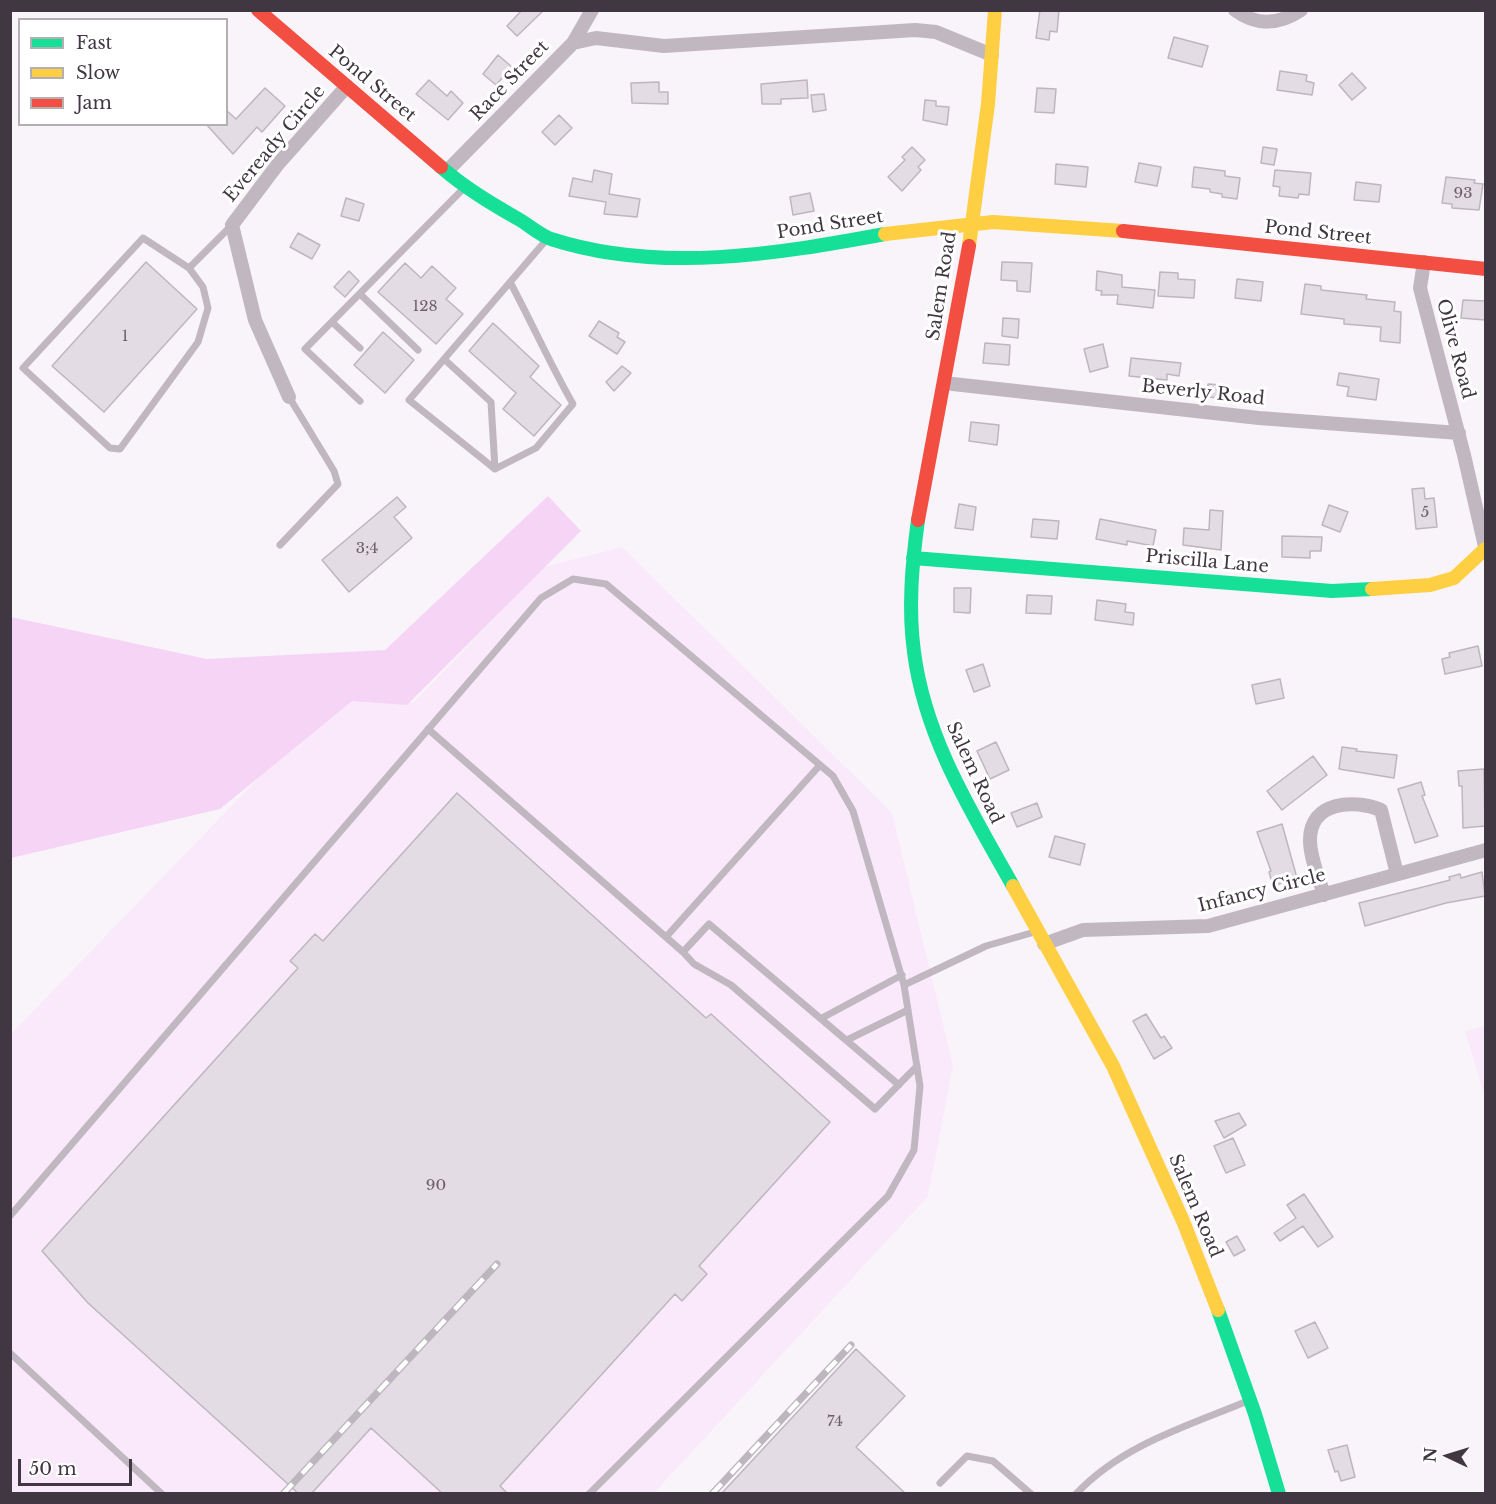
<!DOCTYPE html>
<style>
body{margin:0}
#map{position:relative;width:1496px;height:1504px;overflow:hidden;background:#f9f4f9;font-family:"Libre Baskerville",serif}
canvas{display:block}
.frame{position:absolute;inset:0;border:12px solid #413742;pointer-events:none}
.legend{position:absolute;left:18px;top:18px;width:210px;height:108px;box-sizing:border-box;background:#fff;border:2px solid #b3afb3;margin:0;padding:8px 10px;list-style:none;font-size:18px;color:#413742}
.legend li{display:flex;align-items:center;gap:12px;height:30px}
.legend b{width:30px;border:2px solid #b3afb3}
.north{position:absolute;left:1418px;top:1426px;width:60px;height:60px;-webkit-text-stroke:4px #fff;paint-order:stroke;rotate:274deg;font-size:16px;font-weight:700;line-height:24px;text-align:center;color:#413742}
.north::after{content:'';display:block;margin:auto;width:21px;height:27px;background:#413742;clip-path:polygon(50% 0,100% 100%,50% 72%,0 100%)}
.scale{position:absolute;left:18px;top:1459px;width:114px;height:27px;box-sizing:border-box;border:3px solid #413742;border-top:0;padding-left:8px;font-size:18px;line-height:21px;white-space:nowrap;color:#413742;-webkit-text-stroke:4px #fff;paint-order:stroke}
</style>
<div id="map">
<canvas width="1496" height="1504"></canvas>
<div class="frame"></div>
<ul class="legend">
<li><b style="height:8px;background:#16e098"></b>Fast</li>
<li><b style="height:8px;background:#ffcf43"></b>Slow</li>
<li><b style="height:8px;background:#f24e42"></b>Jam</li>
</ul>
<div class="north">N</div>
<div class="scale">50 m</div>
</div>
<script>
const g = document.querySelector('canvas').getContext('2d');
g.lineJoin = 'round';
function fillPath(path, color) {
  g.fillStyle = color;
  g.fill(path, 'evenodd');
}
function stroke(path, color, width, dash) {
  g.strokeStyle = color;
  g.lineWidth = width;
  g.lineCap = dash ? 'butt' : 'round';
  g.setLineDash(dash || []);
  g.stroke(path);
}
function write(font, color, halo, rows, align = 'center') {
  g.font = font + ' "Libre Baskerville",serif';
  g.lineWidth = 6;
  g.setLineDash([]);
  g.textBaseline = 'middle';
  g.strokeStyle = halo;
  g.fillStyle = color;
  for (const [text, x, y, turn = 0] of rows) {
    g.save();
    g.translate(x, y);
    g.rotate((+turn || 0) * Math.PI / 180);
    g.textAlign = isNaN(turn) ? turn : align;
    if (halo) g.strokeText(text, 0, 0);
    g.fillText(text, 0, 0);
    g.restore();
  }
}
const built = new Path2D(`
 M622,547L892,813L953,1066L928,1196L654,1493L11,1494L10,1035L360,673L413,703L544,567Z
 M1485,1026H1486L1485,1097L1465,1031Z`);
const green = new Path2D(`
 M548,496L581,531L407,705L352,701L220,809L11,858V617L207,659L385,650Z`);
const building = new Path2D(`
 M522,10H544L517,36L507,26Z
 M1040,10H1059L1057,32L1050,31L1049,40L1036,38Z
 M1174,37L1208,46L1202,67L1168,58Z
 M498,55L512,67L496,85L483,74Z
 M1280,71L1307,75L1306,81L1314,83L1312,95L1277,90Z
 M1352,73L1366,88L1352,100L1339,85Z
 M429,80L447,96L451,91L463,103L448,120L416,94Z
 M807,80L808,98L781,99V104H762L761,84Z
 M659,82V92H668V104L632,103L631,83Z
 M265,88L285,106L262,132L257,127L233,154L206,124H226V110L236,119Z
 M1037,88L1056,89L1054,113L1035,112Z
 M824,94L826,110L813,112L811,95Z
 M925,100L936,101V106L949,107L947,125L923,120Z
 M559,115L572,128L555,145L542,132Z
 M912,147L925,160L918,167L921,170L902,191L888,177L905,160L902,157Z
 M1263,147L1277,149L1274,165L1261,163Z
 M1139,163L1161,167L1157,186L1135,182Z
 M1056,164L1088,167L1086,187L1055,184Z
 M1194,167L1225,171V176L1240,178L1237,199L1222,197V194L1210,192V189L1192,187Z
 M594,170L612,174L609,194L640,199L637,217L604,214L606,202L569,196L573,178L592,182Z
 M1275,170L1311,173L1309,195L1299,194L1298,198L1279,196L1280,187L1273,186Z
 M1446,177L1475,180L1474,183L1483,184L1479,210L1452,208V204L1442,203Z
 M1356,182L1381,185L1379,202L1354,200Z
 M810,193L814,211L793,215L790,197Z
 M346,198L364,204L359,221L341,216Z
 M298,233L320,245L312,259L290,247Z
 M146,262L197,309L104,412L52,366Z
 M1002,262L1032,263L1030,292L1017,291V281L1001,280Z
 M405,263L421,278L432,266L456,288L446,299L463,314L436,344L378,292Z
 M349,271L359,281L345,297L334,287Z
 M1097,271L1122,275V287L1155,290L1153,308L1117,304L1118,295H1101L1102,291L1096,290Z
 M1160,272L1178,273V279L1195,280L1194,298L1158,296Z
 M1237,279L1263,282L1261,301L1235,298Z
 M1305,284L1321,286V290L1367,295L1366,299L1395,302L1394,311L1401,312L1400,343L1380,341L1381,327L1344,324V319L1301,314Z
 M1463,300L1485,301V320L1461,318Z
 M1003,318L1019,319L1018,338L1002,336Z
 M599,321L619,333L617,337L625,342L617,354L589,336Z
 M493,323L539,366L530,377L561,405L534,436L503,409L516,393L469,351Z
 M383,332L414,360L385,393L354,365Z
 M985,343L1010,345L1009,365L983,363Z
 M1103,344L1108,367L1090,372L1084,349Z
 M1131,358L1181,363L1179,376L1167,374V380L1129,376Z
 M622,366L631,373L614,391L606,382Z
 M1339,373L1379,379L1376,400L1347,396L1349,387L1337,385Z
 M1208,384L1222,385L1221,398L1207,397Z
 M971,422L999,425L997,445L969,441Z
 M1424,488L1425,499L1434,498L1437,527L1416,529L1412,489Z
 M397,497L406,507L394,517L412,538L349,592L322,560Z
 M959,504L976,507L973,530L955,528Z
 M1329,505L1348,512L1340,532L1322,525Z
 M1210,510L1223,511L1221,550L1183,545L1184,528L1209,530Z
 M1033,519L1059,521L1057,539L1031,537Z
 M1100,519L1156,530L1153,546L1127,541V545L1096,539Z
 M1282,536L1322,537L1321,551H1310V558L1282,557Z
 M954,588H971L970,613L954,612Z
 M1027,595L1052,596L1051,614L1026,613Z
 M1097,600L1126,604L1125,612L1134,613L1133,625L1095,620Z
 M1478,646L1482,666L1445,674L1442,659L1450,657L1449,653Z
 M983,664L990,686L974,692L966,670Z
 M1280,679L1284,698L1256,704L1252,685Z
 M996,742L1009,770L990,779L977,751Z
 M1342,747L1357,749L1356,751L1397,755L1394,778L1339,769Z
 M1313,756L1327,775L1282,810L1267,791Z
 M1484,769L1485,826L1463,828L1462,786H1459L1458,771Z
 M1421,782L1425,795L1422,796L1438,836L1415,843L1398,789Z
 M457,793L706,1018L711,1014L830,1122L699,1266L707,1274L682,1301L675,1294L500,1486L508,1494H443L371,1428L311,1494H299L88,1303L42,1251L298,968L290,961L315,934L323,941Z
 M1037,803L1042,817L1017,827L1011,813Z
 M1282,824L1297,878L1273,886L1269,872L1271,871L1257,832Z
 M1055,836L1085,844L1080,865L1049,857Z
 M1482,872L1485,896L1446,903L1365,926L1359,903L1427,886L1450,880L1449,877L1460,874L1461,878Z
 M1146,1014L1161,1038L1164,1036L1172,1048L1154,1059L1133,1021Z
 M1239,1113L1246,1125L1224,1138L1215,1121Z
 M1233,1138L1245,1165L1226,1173L1214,1146Z
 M1304,1194L1333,1237L1318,1247L1303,1226L1280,1241L1274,1233L1296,1218L1287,1205Z
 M1237,1236L1245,1250L1234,1256L1226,1242Z
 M1315,1322L1328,1348L1308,1358L1295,1331Z
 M856,1349L905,1396L856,1447L906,1494H721Z
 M1347,1445L1355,1477L1341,1481L1338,1471L1335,1472L1328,1450Z`);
const lane = new Path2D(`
 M189,268L203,287L208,308L198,342L120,449L110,448L23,368L143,238L189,268L232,225
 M510,282C532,323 550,364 573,404L536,448L495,469L409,400L547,239
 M360,294L418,350
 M332,322L360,348
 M444,359L491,402L495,469
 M360,401L305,349L463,189
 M280,545L338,484L334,471L289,397
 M428,729L683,952L709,924L899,1085
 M666,937L820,765
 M683,952L694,964L731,985L875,1109L917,1066
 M822,1018L902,975
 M847,1040L908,1010
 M10,1216L541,598L573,579L606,584L833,776L853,811L904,985L986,946L1038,931
 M10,1353L162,1494
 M940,1483L967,1456L993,1461L1031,1494
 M589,1494L888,1196L914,1150L920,1086L904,985
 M1076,1494C1123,1444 1188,1426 1250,1400`);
const street = new Path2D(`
 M1235,10C1256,26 1279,25 1301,10
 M573,43L596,38L664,46L915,30L936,32L992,55
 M447,171L573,43L592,10
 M1424,262L1420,288L1464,455L1486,551
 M944,383L1259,418L1459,433
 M289,397L255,320L232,225L278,164L347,86
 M1324,895C1319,878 1310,858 1310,840C1310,801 1354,799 1381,810L1397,874
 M1044,944L1083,930L1208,926L1486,850`);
const fast = new Path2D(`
 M441,167C465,188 492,204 520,220C530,226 540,235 551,239C659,274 777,254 885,234
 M918,520C912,564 908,608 914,652C925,738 971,811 1013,886
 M913,558L1332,591L1372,589
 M1218,1310L1255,1414L1279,1494`);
const slow = new Path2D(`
 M885,234L993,222L1123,231
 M969,246L988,104L995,10
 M1372,589L1430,585L1454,578L1485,549
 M1013,886L1113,1066L1183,1221L1218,1310`);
const jam = new Path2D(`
 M258,10L441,167
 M1123,231L1486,269
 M918,520L969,246`);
const rail = new Path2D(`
 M283,1494L497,1264
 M712,1494L851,1345`);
const numberNames = [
 ["93",1463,194],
 ["128",425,307],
 ["1",125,337],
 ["5",1425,513],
 ["3;4",367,549],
 ["90",436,1186],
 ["74",835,1422]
];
const streetNames = [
 ["Race Street",510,81,-46],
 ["Pond Street",372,84,40],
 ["Eveready Circle",275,144,-50],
 ["Pond Street",830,225,-9],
 ["Pond Street",1318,233,6],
 ["Salem Road",942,286,-81],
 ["Olive Road",1455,349,75],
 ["Beverly Road",1203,393,6],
 ["Priscilla Lane",1207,562,5],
 ["Salem Road",974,773,65],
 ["Infancy Circle",1262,891,-14],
 ["Salem Road",1195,1206,67]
];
fillPath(built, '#fae9fb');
fillPath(green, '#f5d4f6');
fillPath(building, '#e4dce4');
stroke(building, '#beb6be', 1.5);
stroke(lane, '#c1b7c1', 7);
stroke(street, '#c1b7c1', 14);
stroke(fast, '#16e098', 14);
stroke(slow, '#ffcf43', 14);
stroke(jam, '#f24e42', 14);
stroke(rail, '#bdb6be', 7);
stroke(rail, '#fff', 4.5, [14]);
write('15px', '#6a606a', null, numberNames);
write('18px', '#413742', '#fff', streetNames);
</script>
